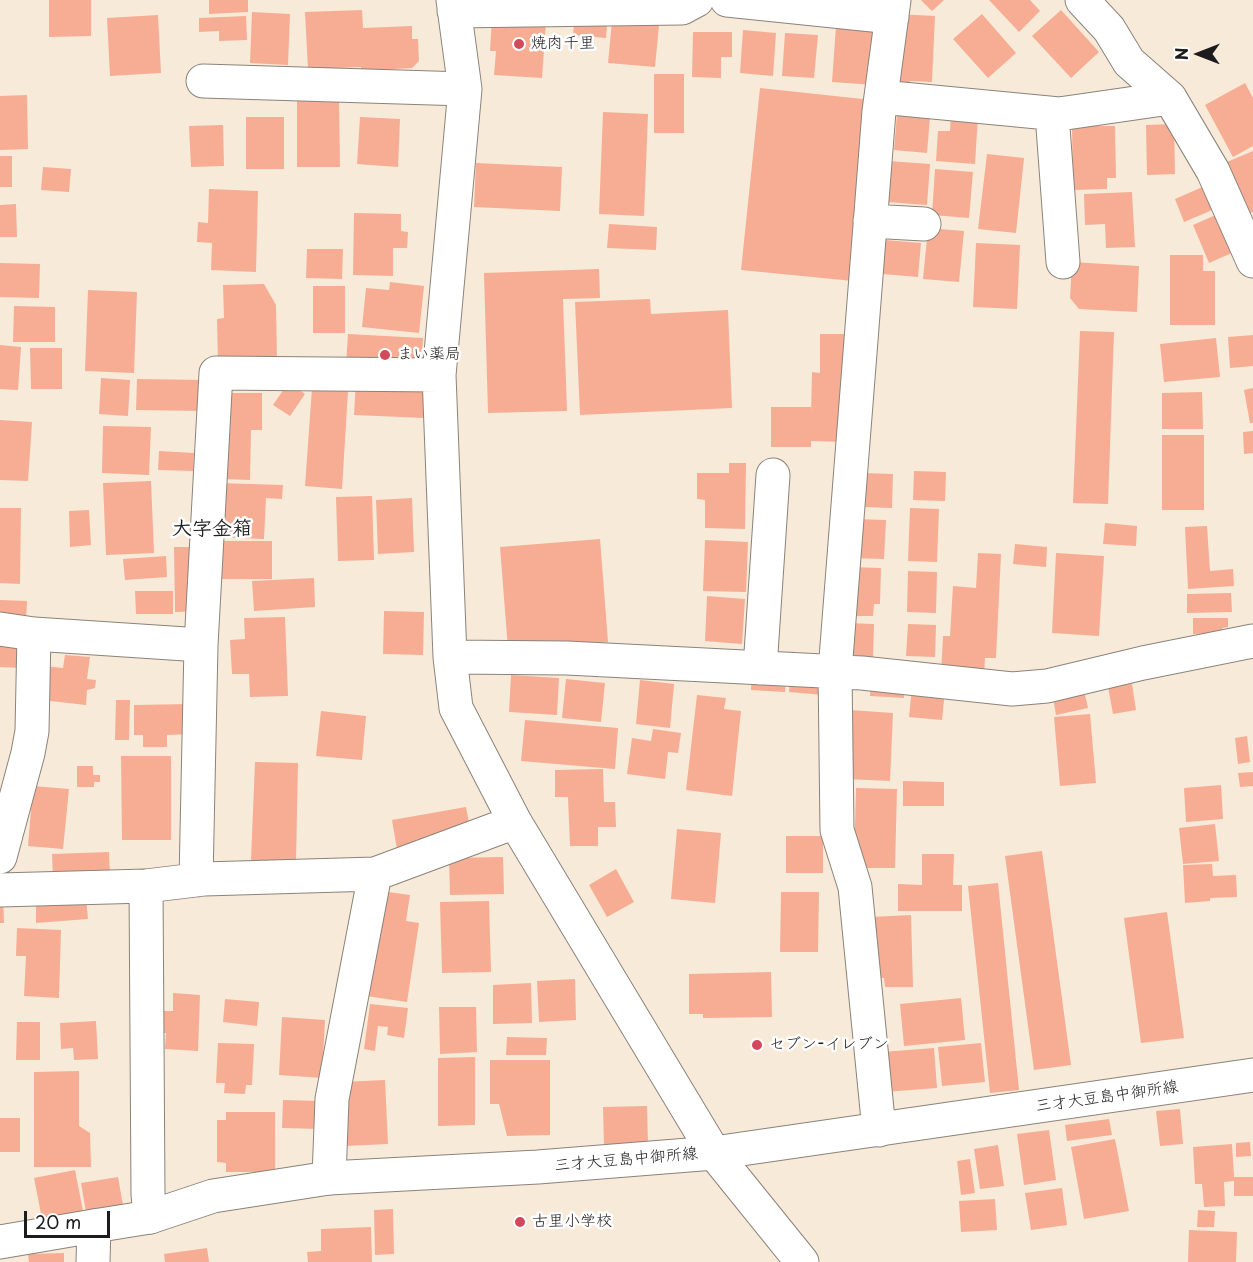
<!DOCTYPE html>
<meta charset="utf-8">
<style>
body{margin:0}
#map{position:relative;width:1253px;height:1262px;overflow:hidden;background:#f8ead9;font-family:"Playpen Sans",sans-serif}
canvas{display:block}
.north{position:absolute;left:1169px;top:24px;width:60px;height:60px;-webkit-text-stroke:4px #fff;paint-order:stroke;rotate:270deg;font-size:16px;font-weight:700;line-height:24px;text-align:center;color:#1c1c1c}
.north::after{content:'';display:block;margin:auto;width:21px;height:27px;background:#1c1c1c;clip-path:polygon(50% 0,100% 100%,50% 72%,0 100%)}
.scale{position:absolute;left:24px;top:1211px;width:86px;height:27px;box-sizing:border-box;border:3px solid #1c1c1c;border-top:0;padding-left:8px;font-size:18px;line-height:21px;white-space:nowrap;color:#1c1c1c;-webkit-text-stroke:4px #fff;paint-order:stroke}
</style>
<div id="map">
<canvas width="1253" height="1262"></canvas>
<div class="north">N</div>
<div class="scale">20 m</div>
</div>
<script>
const g = document.querySelector('canvas').getContext('2d');
g.lineJoin = 'round';
function fillPath(path, color) {
  g.fillStyle = color;
  g.fill(path, 'evenodd');
}
function stroke(path, color, width, dash) {
  g.strokeStyle = color;
  g.lineWidth = width;
  g.lineCap = dash ? 'butt' : 'round';
  g.setLineDash(dash || []);
  g.stroke(path);
}
function write(font, color, halo, rows, align = 'center') {
  g.font = font + ' "Playpen Sans","Klee One",sans-serif';
  g.lineWidth = 5;
  g.setLineDash([]);
  g.textBaseline = 'middle';
  g.strokeStyle = halo;
  g.fillStyle = color;
  for (const [text, x, y, turn = 0] of rows) {
    g.save();
    g.translate(x, y);
    g.rotate((+turn || 0) * Math.PI / 180);
    g.textAlign = isNaN(turn) ? turn : align;
    if (halo) g.strokeText(text, 0, 0);
    g.fillText(text, 0, 0);
    g.restore();
  }
}
const building = new Path2D(`
 M49,0H91V36L49,37Z
 M209,0H248V12L209,14Z
 M921,0H944L932,11Z
 M989,0H1030L1040,11L1019,32Z
 M362,10L363,28L412,26V39H418L419,61L412,68L361,71V67L308,69L305,12Z
 M1061,10L1099,52L1071,78L1032,36Z
 M575,11L608,13L606,38L573,35Z
 M613,11L660,15L655,67L608,63Z
 M252,12L290,14L288,65L250,63Z
 M897,14L935,16L932,82L910,81L909,90L892,88Z
 M982,14L1016,53L988,78L953,39Z
 M158,15L161,73L110,76L107,18Z
 M246,16L247,40L219,41V31L199,32V18Z
 M492,17L546,21L542,78L494,75L496,51H490Z
 M836,26L878,29L874,85L832,82Z
 M743,30L776,33L773,76L740,73Z
 M693,32H732V57H721V78L692,77Z
 M785,33L818,35L814,78L782,76Z
 M654,74H684V133H654Z
 M1245,83L1253,98V146L1233,157L1205,105Z
 M760,88L872,100L853,281L741,270Z
 M27,95L28,149L0,150V96Z
 M297,100H339L340,167H297Z
 M603,112L648,114L644,216L599,214Z
 M897,114L930,117L927,153L894,150Z
 M951,114L978,116L975,164L936,161L938,131H950Z
 M246,117H284V169H246Z
 M360,117L400,119L398,167L357,164Z
 M1174,124L1175,174L1147,175L1146,125Z
 M223,125L224,166L191,167L189,126Z
 M1072,126H1115L1116,178H1107V189L1073,190Z
 M1253,151V212L1250,213L1227,162Z
 M987,154L1024,158L1016,233L978,229Z
 M0,156H12V187H0Z
 M889,161L930,164L927,205L887,202Z
 M476,163L562,167L560,211L474,207Z
 M43,167L71,169L69,192L41,190Z
 M935,169L973,172L969,218L932,215Z
 M1207,185L1217,208L1184,222L1175,199Z
 M209,189L258,191L256,272L211,270L212,243L197,242L198,222L208,223Z
 M1132,192L1135,247L1106,248L1105,224L1085,225L1084,194Z
 M16,204L17,237H0V205Z
 M354,213L401,214V231L408,232L407,248H393V276L353,275Z
 M1218,214L1234,252L1209,263L1193,225Z
 M609,224L657,227L656,250L607,248Z
 M928,228L964,231L959,282L923,279Z
 M885,240L921,243L918,277L882,274Z
 M976,243L1020,245L1017,309L973,307Z
 M307,249H343L342,279L306,278Z
 M1170,255H1203V271H1215V325H1170Z
 M1072,262L1139,266L1137,312L1079,309L1070,298Z
 M0,263L40,264L39,298L0,297Z
 M599,269L600,298L563,299L567,411L488,413L484,273Z
 M390,282L424,286L419,333L362,327L366,288L389,290Z
 M264,284L276,305L277,361L218,363L217,319L224,318L223,285Z
 M313,286H345V333H313Z
 M88,290L137,292L134,373L85,371Z
 M650,299L651,314L728,310L732,408L580,415L575,302Z
 M14,306L55,307V342H13Z
 M1080,331L1114,332L1108,504L1073,503Z
 M348,334L423,338L421,370L346,366Z
 M820,334H846L844,442L811,441V447H771V407H811V415L812,372L820,373Z
 M1253,335V366L1230,368L1228,337Z
 M1216,338L1220,377L1164,382L1160,344Z
 M0,345L21,347L18,390L0,389Z
 M30,348H62V389H31Z
 M101,378L130,380L128,416L99,414Z
 M137,379L205,380L204,411L136,410Z
 M356,380L425,383L424,418L354,415Z
 M288,383L305,394L290,416L273,405Z
 M312,388L348,391L342,489L305,486Z
 M1253,388V423H1250L1244,390Z
 M1202,392L1203,429H1162V393Z
 M224,393H262V430H251L250,480L224,479Z
 M0,420L32,422L28,481L0,480Z
 M103,426L151,427L149,475L102,473Z
 M1253,431V453L1244,454L1243,432Z
 M1162,435H1204V510H1162Z
 M159,451L194,453L193,471L158,470Z
 M729,463H746L745,529L705,528V500L697,499V473H729Z
 M914,471L946,472L945,501L913,500Z
 M862,473L893,474L892,508L862,507Z
 M151,481L154,553L106,555L103,483Z
 M217,483L283,485L282,499L266,498L264,539L215,537Z
 M372,496L374,560L338,561L336,497Z
 M412,498L414,552L378,554L376,500Z
 M0,508H21L20,584L0,583Z
 M910,508L939,509L937,562L908,561Z
 M89,510L91,545L70,547L69,511Z
 M855,519L886,520L884,559L853,558Z
 M1105,523L1137,526L1136,546L1103,544Z
 M1207,526L1210,571L1233,569L1234,586L1188,589L1185,527Z
 M600,539L608,642L508,649L500,547Z
 M705,540L748,542L746,592L703,591Z
 M218,541H272V579H218Z
 M1015,544L1047,547L1046,567L1013,564Z
 M174,547H197L198,611L175,612Z
 M978,553L1001,554L996,658H985L984,676L941,673L943,636H950L953,586L976,588Z
 M1056,553L1104,556L1099,636L1052,633Z
 M166,556L167,577L125,580L123,559Z
 M849,567L881,568L880,604H874L873,616H848Z
 M908,571L937,572L936,613L907,612Z
 M314,578L315,607L254,611L252,581Z
 M135,591H173V614H136Z
 M1231,593L1232,612L1187,613V594Z
 M707,596L745,599L742,644L705,641Z
 M0,600L27,601L26,621L0,620Z
 M384,611L424,612L423,655L383,654Z
 M285,617L288,696L250,697L249,674H232L230,640L245,639L244,618Z
 M1193,618H1228V627L1222,628L1223,633L1193,634Z
 M846,623L874,624L873,658L845,657Z
 M908,624L936,625L935,657L906,656Z
 M0,638L21,639L20,668L0,667Z
 M65,655L90,657L87,679L96,680L95,688L87,690L86,705L42,700L45,666L63,668Z
 M752,673L786,676L785,692L751,690Z
 M511,675L559,678L557,715L509,712Z
 M790,676L825,679L824,695L789,692Z
 M566,679L605,683L601,722L562,718Z
 M871,679L905,682L904,698L870,696Z
 M640,680L674,684L670,728L636,724Z
 M1132,684L1136,710L1113,714L1108,687Z
 M1083,686L1088,708L1056,715L1052,692Z
 M912,687L945,690L942,720L909,717Z
 M697,695L726,698L724,709L741,711L732,796L686,790Z
 M116,700H130L129,740H115Z
 M189,704L190,734L167,735V747H143V735H134V705Z
 M850,710L893,713L890,781L846,779Z
 M321,711L366,716L362,760L316,756Z
 M1090,714L1096,783L1060,786L1054,717Z
 M525,720L618,728L615,769L521,761Z
 M653,729L681,733L678,753L668,752L665,779L627,774L632,738L651,741Z
 M1247,736L1250,762L1238,764L1235,738Z
 M121,756H171V840H122Z
 M255,762L298,763L296,862L251,860Z
 M77,766H93V775H100V782H94V787H77Z
 M603,769L604,802H615L616,827H598V846H570L568,797H555V770Z
 M1253,772V786L1240,787L1238,773Z
 M903,781L944,782V806H903Z
 M1221,785L1223,819L1186,822L1184,788Z
 M33,786L69,789L63,849L28,846Z
 M856,788L897,789L895,868H854Z
 M466,807L471,833L398,855L392,820Z
 M1215,824L1219,861L1183,864L1179,828Z
 M677,829L721,833L715,903L671,899Z
 M786,836H823V873H786Z
 M1042,851L1071,1065L1034,1070L1005,856Z
 M109,852L110,876L53,878L52,854Z
 M922,854H954L953,885H962V911H898V884L922,885Z
 M503,857L504,894L450,895L449,858Z
 M1212,864L1213,876L1236,875L1237,897L1210,898V901L1185,903L1183,865Z
 M616,869L634,902L607,917L589,885Z
 M998,883L1019,1090L990,1093L968,886Z
 M381,891L410,895L406,921L419,923L407,1002L366,996Z
 M781,892H819L818,952H780Z
 M0,898H3L4,923H0Z
 M86,898L88,919L36,923V901Z
 M489,901L491,972L442,973L440,902Z
 M1167,912L1184,1038L1141,1043L1124,918Z
 M911,915L913,987H885L884,978H872L871,917Z
 M17,928L61,930L59,998L24,996L26,956H16Z
 M771,972L772,1017L703,1018V1014H689V974Z
 M575,979L576,1020L539,1022L537,981Z
 M531,983L532,1023L493,1024V985Z
 M173,993L200,995L198,1051L165,1049L166,1033H159L160,1011H173Z
 M961,998L965,1040L904,1046L900,1004Z
 M225,999L259,1002L257,1026L223,1022Z
 M370,1004L408,1008L404,1038L387,1035L388,1027L378,1026L375,1051L364,1049Z
 M439,1007H476L477,1052L440,1054Z
 M282,1017L325,1020L322,1078L279,1075Z
 M96,1021L98,1059L74,1060L73,1048L61,1049L60,1023Z
 M17,1022H40V1060H16Z
 M507,1037L547,1038L546,1055H506Z
 M218,1043L254,1044L252,1085H246L245,1094L224,1093L225,1083H216Z
 M981,1043L985,1082L942,1086L938,1047Z
 M934,1048L937,1088L885,1092L882,1052Z
 M475,1057V1125L438,1126V1058Z
 M490,1060H550V1135L507,1136L499,1104H490Z
 M79,1071V1126L90,1133L91,1167H34V1072Z
 M385,1080L388,1144L345,1146L342,1082Z
 M283,1100L321,1101L320,1129L282,1128Z
 M647,1106L648,1144L604,1145L603,1107Z
 M1180,1109L1183,1144L1160,1146L1156,1111Z
 M226,1112H275V1172H226V1163L217,1162V1120H226Z
 M0,1118H20V1152H0Z
 M1109,1119L1112,1135L1067,1141L1065,1125Z
 M1049,1130L1056,1180L1024,1185L1017,1134Z
 M1115,1139L1129,1211L1084,1219L1071,1147Z
 M1250,1142L1251,1156L1236,1157V1143Z
 M1232,1144L1234,1177H1253V1196H1234V1181L1224,1182L1225,1206L1204,1207L1202,1184H1195L1193,1147Z
 M998,1145L1004,1186L980,1189L974,1149Z
 M970,1159L975,1193L961,1195L957,1161Z
 M75,1170L84,1216L43,1224L34,1178Z
 M118,1177L123,1205L86,1212L81,1183Z
 M1062,1188L1067,1225L1031,1230L1025,1193Z
 M995,1199L997,1230L961,1232L959,1201Z
 M393,1209L394,1254L375,1255L374,1210Z
 M1198,1210L1215,1211L1214,1227H1197Z
 M371,1227L372,1262H308L307,1252L321,1251V1229Z
 M1189,1230L1237,1232L1236,1262H1188Z
 M207,1248L209,1262H165L164,1254Z
 M64,1253V1262H29L28,1254Z`);
const minor = new Path2D(`
 M453,0L465,89L439,375L450,657L456,708L515,822L714,1153L802,1262
 M727,0L892,17
 M1082,0L1109,29L1129,62L1170,98L1213,171L1253,261
 M454,11L682,8L697,0
 M203,81L465,89
 M881,97L1059,114L1170,98
 M1052,114L1063,262
 M870,221L924,224
 M0,629L34,634L201,645
 M450,657L567,658L862,673L1012,689L1047,686L1143,663L1253,641
 M760,668L773,475
 M0,857L28,753L32,731L34,634
 M196,880L201,645L216,373L439,375
 M146,886L148,1194L150,1217
 M0,890L146,886L204,879L375,874L515,822
 M879,1130L855,887L837,830L835,671L879,111L894,0
 M329,1178L332,1099L375,874
 M93,1262L94,1226`);
const major = new Path2D(`
 M0,1242L94,1226L150,1217L213,1196L329,1178L538,1167L714,1153L1253,1075`);
const markers = [
 [519,44,6,"#d1495b"],
 [385,355,6,"#d1495b"],
 [757,1045,6,"#d1495b"],
 [520,1222,6,"#d1495b"]
];
const poiNames = [
 ["焼肉千里",531,44],
 ["まい薬局",397,355],
 ["セブン-イレブン",769,1045],
 ["古里小学校",532,1222]
];
const streetNames = [
 ["三才大豆島中御所線",1107,1097,-8],
 ["三才大豆島中御所線",626,1160,-5]
];
const quarterNames = [
 ["大字金箱",212,529]
];
fillPath(building, '#f6ad93');
stroke(minor, '#8a837a', 35);
stroke(major, '#8a837a', 35);
stroke(minor, '#fff', 33);
stroke(major, '#fff', 33);
for (const [x, y, r, color] of markers) {
  const dot = new Path2D();
  dot.arc(x, y, r, 0, 2 * Math.PI);
  g.fillStyle = color;
  g.fill(dot);
  stroke(dot, '#fff', 2);
}
write('16px', '#1c1c1c', '#fff', poiNames, 'left');
write('16px', '#1c1c1c', '#fff', streetNames);
write('bold 20px', '#1c1c1c', '#fff', quarterNames);
</script>
